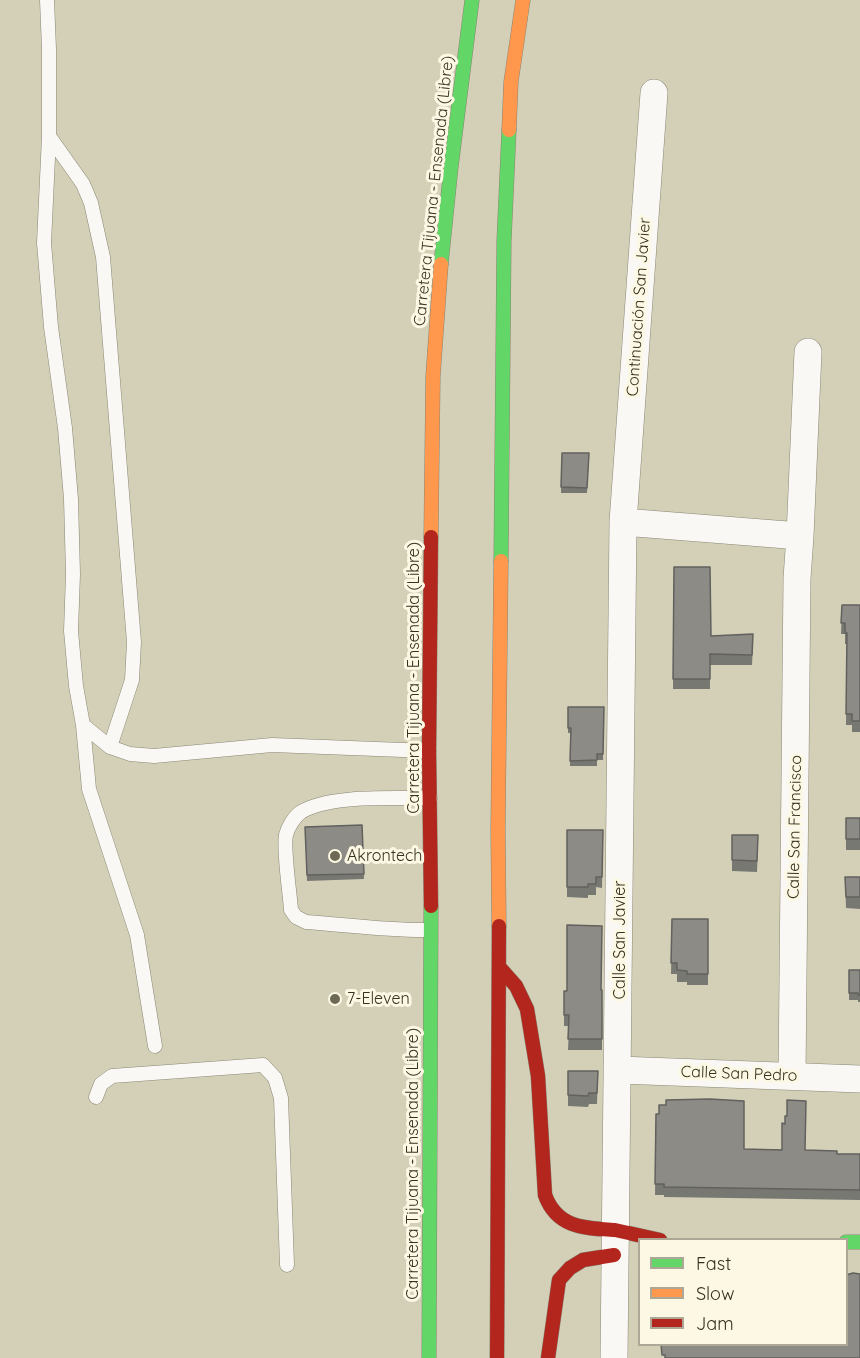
<!DOCTYPE html>
<meta charset="utf-8">
<style>
body{margin:0}
#map{position:relative;width:860px;height:1358px;overflow:hidden;background:#d4d0b8;font-family:Quicksand,sans-serif}
canvas{display:block}
.legend{position:absolute;left:638px;top:1238px;width:210px;height:108px;box-sizing:border-box;background:#fcf8e3;border:2px solid #aca895;margin:0;padding:8px 10px;list-style:none;font-size:18px;color:#343120}
.legend li{display:flex;align-items:center;gap:12px;height:30px}
.legend b{width:30px;border:2px solid #aca895}
</style>
<div id="map">
<canvas width="860" height="1358"></canvas>
<ul class="legend">
<li><b style="height:8px;background:#63d668"></b>Fast</li>
<li><b style="height:8px;background:#ff974d"></b>Slow</li>
<li><b style="height:8px;background:#b3261e"></b>Jam</li>
</ul>
</div>
<script>
const g = document.querySelector('canvas').getContext('2d');
g.lineJoin = 'round';
function stroke(path, color, width, dash) {
  g.strokeStyle = color;
  g.lineWidth = width;
  g.lineCap = dash ? 'butt' : 'round';
  g.setLineDash(dash || []);
  g.stroke(path);
}
function fillPath(path, color) {
  g.fillStyle = color;
  g.fill(path, 'evenodd');
}
function write(font, color, halo, rows, align = 'center') {
  g.font = font + ' Quicksand,sans-serif';
  g.lineWidth = 6;
  g.setLineDash([]);
  g.textBaseline = 'middle';
  g.strokeStyle = halo;
  g.fillStyle = color;
  for (const [text, x, y, turn = 0] of rows) {
    g.save();
    g.translate(x, y);
    g.rotate((+turn || 0) * Math.PI / 180);
    g.textAlign = isNaN(turn) ? turn : align;
    if (halo) g.strokeText(text, 0, 0);
    g.fillText(text, 0, 0);
    g.restore();
  }
}
const lane = new Path2D(`
 M47,0L49,49V136L44,243L51,327L65,428L71,499L73,574L71,631L76,686L83,725L110,747L130,754L154,756L272,745L429,751
 M49,136L83,184L91,203L103,257L134,642L132,680L110,747
 M83,725L89,789L137,935L155,1046
 M430,798C394,799 331,794 301,812C294,817 288,827 286,835C283,849 290,893 291,910L296,917L306,922C348,925 389,931 430,930
 M96,1097L101,1084L112,1076L263,1065L275,1078L281,1098L287,1265`);
const street = new Path2D(`
 M623,522L800,536L797,578L792,1076
 M800,536L808,352
 M619,1070L860,1079
 M614,1358L623,522L654,93`);
const fast = new Path2D(`
 M441,264L451,167L472,0
 M501,561L504,241L509,130
 M846,1242H860
 M429,1358L431,906`);
const slow = new Path2D(`
 M509,130L511,82L523,0
 M431,537L433,376L441,264
 M499,926L498,829L501,561`);
const jam = new Path2D(`
 M431,906L429,751L431,537
 M500,968L516,986L527,1009L538,1076L545,1195C557,1228 584,1228 615,1230
 M615,1230L660,1240
 M497,1358L499,926
 M548,1358L559,1280L570,1268L583,1260L614,1255`);
const wall = new Path2D(`
 M562,453H589L587,493H561Z
 M674,567L711,636L753,645L752,665H710V689H673Z
 M842,605H860V732H852V725H846L847,644H845V634H841Z
 M568,707H604L603,760H597V766H570L571,733H568Z
 M846,818H860V850H846Z
 M362,825L364,879L307,881L305,827Z
 M567,830H603L602,888L596,887V895H588V898L567,897Z
 M732,835L758,846L757,872L732,871Z
 M845,877H860V909L846,908Z
 M672,919H708V985H687V982H677V974H671Z
 M849,970H860V1002H858V1000H849Z
 M602,990V1050H568L569,1026H564V991Z
 M568,1071H598L597,1104H589L588,1107L568,1106Z
 M656,1114L744,1149L805,1150L837,1154H860V1200L664,1197V1195H655Z`);
const building = new Path2D(`
 M562,453H589L587,488L561,487Z
 M674,567H710L711,636L753,634L752,655L710,654V679H673Z
 M842,605H860V721H852V714H846L847,633H845V623H841Z
 M568,707H604L603,754H597V760L570,761L571,728H568Z
 M846,818H860V839H846Z
 M362,825L364,874L307,875L305,827Z
 M567,830H603L602,877H596V884H588V887H567Z
 M732,835H758L757,861L732,860Z
 M845,877H860V897H846Z
 M672,919H708V974H687V971L677,970V963H671Z
 M567,925L602,926L601,990H602V1039H568L569,1015H564V991H567Z
 M849,970H860V995H858V993H849Z
 M568,1071H598L597,1093H589L588,1096L568,1095Z
 M710,1099L744,1101V1149L782,1150V1123L785,1124V1116H787V1100L806,1101L805,1150L837,1151V1154H860V1190L664,1187V1184H655L656,1114H659V1105H666V1100Z
 M853,1273L860,1274V1358H665V1355H662L661,1344H846V1275Z`);
const markers = [
 [335,856,6,"#6c6955"],
 [335,999,6,"#6c6955"]
];
const streetNames = [
 ["Carretera Tijuana - Ensenada (Libre)",434,191,-84],
 ["Continuación San Javier",639,307,-86],
 ["Carretera Tijuana - Ensenada (Libre)",414,678,-90],
 ["Calle San Francisco",795,827,-89],
 ["Calle San Javier",620,940,-90],
 ["Calle San Pedro",739,1074,2],
 ["Carretera Tijuana - Ensenada (Libre)",413,1164,-90]
];
const poiNames = [
 ["Akrontech",347,856],
 ["7-Eleven",347,999]
];
stroke(lane, '#898674', 15);
stroke(street, '#898674', 28);
stroke(fast, '#898674', 15);
stroke(slow, '#898674', 15);
stroke(jam, '#898674', 15);
stroke(lane, '#f9f8f4', 14);
stroke(street, '#f9f8f4', 27);
stroke(fast, '#63d668', 14);
stroke(slow, '#ff974d', 14);
stroke(jam, '#b3261e', 14);
fillPath(wall, '#787873');
fillPath(building, '#8c8b86');
stroke(building, '#62615e', 1.5);
for (const [x, y, r, color] of markers) {
  const dot = new Path2D();
  dot.arc(x, y, r, 0, 2 * Math.PI);
  g.fillStyle = color;
  g.fill(dot);
  stroke(dot, '#fcf8e3', 2);
}
write('16px', '#343120', '#fcf8e3', streetNames);
write('16px', '#343120', '#fcf8e3', poiNames, 'left');
</script>
